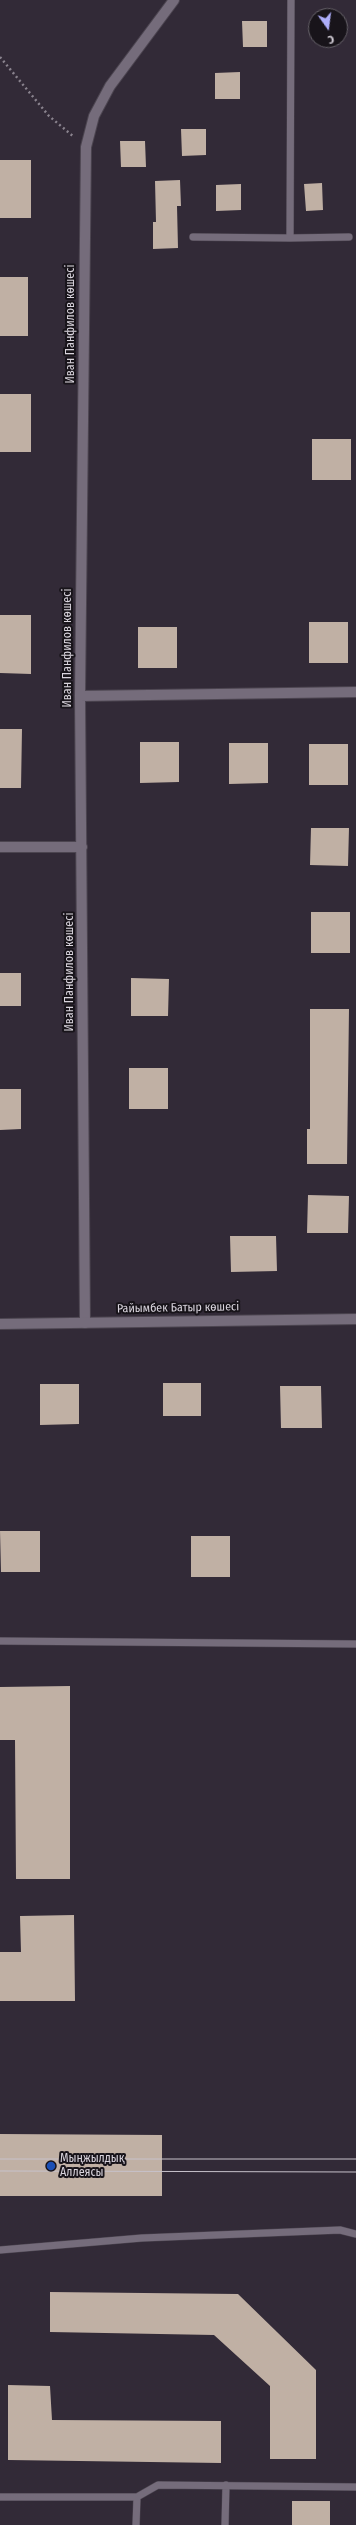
<!DOCTYPE html>
<meta charset="utf-8">
<style>
body{margin:0}
#map{position:relative;width:356px;height:2525px;overflow:hidden;background:#322a37;font-family:"Fira Sans Condensed",sans-serif}
canvas{display:block}
.north{position:absolute;left:308px;top:8px;width:40px;height:40px;box-sizing:border-box;background:#18141a;border:1px solid #656168;border-radius:50%;rotate:166deg;font-size:11px;font-weight:700;line-height:16px;text-align:center;color:#d9d4dd}
.north::after{content:'';display:block;margin:auto;width:14px;height:18px;background:#aeaefa;clip-path:polygon(50% 0,100% 100%,50% 72%,0 100%)}
</style>
<div id="map">
<canvas width="356" height="2525"></canvas>
<div class="north">С</div>
</div>
<script>
const g = document.querySelector('canvas').getContext('2d');
g.lineJoin = 'round';
function fillPath(path, color) {
  g.fillStyle = color;
  g.fill(path, 'evenodd');
}
function stroke(path, color, width, dash) {
  g.strokeStyle = color;
  g.lineWidth = width;
  g.lineCap = dash ? 'butt' : 'round';
  g.setLineDash(dash || []);
  g.stroke(path);
}
function write(font, color, halo, rows, align = 'center') {
  g.font = font + ' "Fira Sans Condensed",sans-serif';
  g.lineWidth = 4;
  g.setLineDash([]);
  g.textBaseline = 'middle';
  g.strokeStyle = halo;
  g.fillStyle = color;
  for (const [text, x, y, turn = 0] of rows) {
    g.save();
    g.translate(x, y);
    g.rotate((+turn || 0) * Math.PI / 180);
    g.textAlign = isNaN(turn) ? turn : align;
    if (halo) g.strokeText(text, 0, 0);
    g.fillText(text, 0, 0);
    g.restore();
  }
}
const building = new Path2D(`
 M242,21H267V47H243Z
 M240,72V99H215V73Z
 M181,129H206V155L182,156Z
 M120,141H145L146,167H121Z
 M0,160H31V218H0Z
 M180,180L181,206H177L178,248L153,249V222H156L155,181Z
 M322,183L323,210L306,211L304,184Z
 M241,184V210L216,211V185Z
 M0,277H28V336H0Z
 M0,394H31V452H0Z
 M312,439H351V480H312Z
 M0,615H31V674L0,673Z
 M309,622H348V663H309Z
 M138,627H177V668H138Z
 M0,729H22L21,788H0Z
 M140,742H179V782L140,783Z
 M229,743H268V783L229,784Z
 M309,744H348V785H309Z
 M311,828H349L348,866L310,865Z
 M311,912H350V953H311Z
 M0,973H21V1006H0Z
 M131,978L169,979L168,1016H131Z
 M310,1009H349L347,1164H307V1129H310Z
 M129,1068H168V1109H129Z
 M0,1089H21V1129L0,1130Z
 M308,1195L349,1196L348,1233H307Z
 M230,1236H276L277,1271L231,1272Z
 M163,1383H201V1416H163Z
 M40,1384H79V1424L40,1425Z
 M280,1386H321L322,1428H281Z
 M0,1531H40V1572H1Z
 M191,1536H230V1577H191Z
 M70,1686V1879H16L15,1740H0V1687Z
 M74,1915L75,2001H0V1952H21L20,1916Z
 M0,2134L162,2135V2196H0Z
 M50,2292L238,2294L316,2370V2459H270V2386L214,2335L50,2332Z
 M8,2385L50,2386L52,2420L221,2421V2463L8,2460Z
 M292,2501H330V2525H292Z`);
const path = new Path2D(`
 M0,57L49,116L74,137`);
const service = new Path2D(`
 M193,237L290,238L291,0
 M290,238L349,237
 M0,1641L356,1644
 M0,2250L142,2238L340,2230L356,2234
 M0,2497H137L158,2485L356,2487
 M136,2525L137,2497
 M225,2525L226,2485`);
const minor = new Path2D(`
 M80,696L356,692
 M0,847H82
 M85,1323L80,696L86,147L94,116L110,86L174,0`);
const tertiary = new Path2D(`
 M0,1324L356,1319`);
const tram = new Path2D(`
 M0,2159H356
 M0,2171L356,2172`);
const markers = [
 [51,2166,5,"#1a4fb4"]
];
const streetNames = [
 ["Иван Панфилов көшесі",71,324,-90],
 ["Иван Панфилов көшесі",68,648,-90],
 ["Иван Панфилов көшесі",70,972,-90],
 ["Райымбек Батыр көшесі",178,1308,-1]
];
const poiNames = [
 ["Мыңжылдық",60,2159],
 ["Аллеясы",60,2173]
];
fillPath(building, '#c0b0a4');
stroke(service, '#4c4550', 8);
stroke(minor, '#4c4550', 12);
stroke(tertiary, '#4c4550', 12);
stroke(path, '#8a838e', 2.5, [2, 3]);
stroke(service, '#756c7b', 7);
stroke(minor, '#756c7b', 10);
stroke(tertiary, '#756c7b', 10);
stroke(tram, '#c7c2cb', 1);
for (const [x, y, r, color] of markers) {
  const dot = new Path2D();
  dot.arc(x, y, r, 0, 2 * Math.PI);
  g.fillStyle = color;
  g.fill(dot);
  stroke(dot, '#18141a', 1.5);
}
write('12px', '#d9d4dd', '#18141a', streetNames);
write('12px', '#d9d4dd', '#18141a', poiNames, 'left');
</script>
